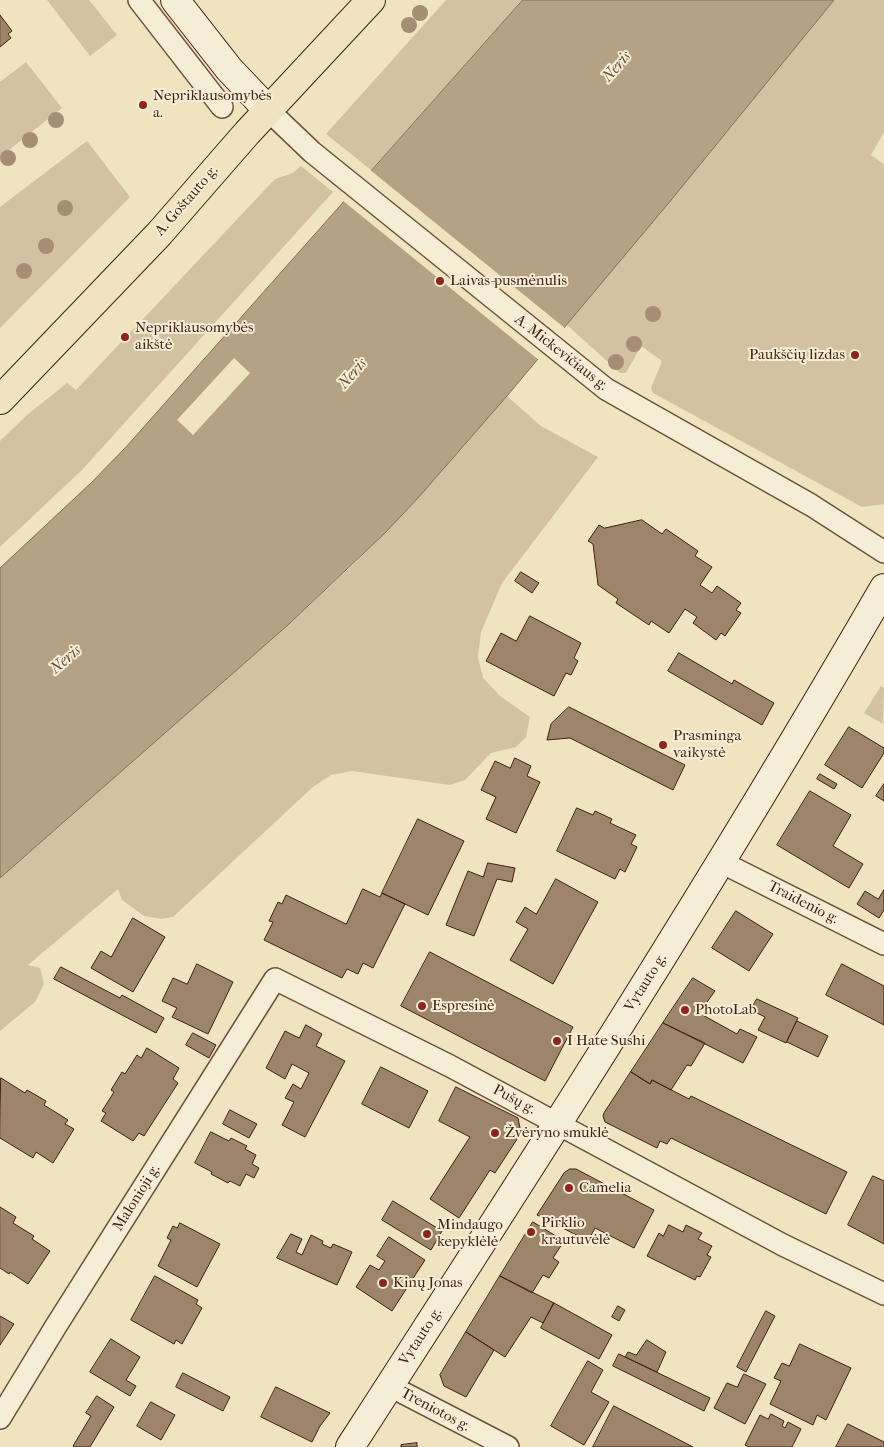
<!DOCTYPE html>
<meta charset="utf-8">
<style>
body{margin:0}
canvas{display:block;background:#f0e3bf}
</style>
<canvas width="884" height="1447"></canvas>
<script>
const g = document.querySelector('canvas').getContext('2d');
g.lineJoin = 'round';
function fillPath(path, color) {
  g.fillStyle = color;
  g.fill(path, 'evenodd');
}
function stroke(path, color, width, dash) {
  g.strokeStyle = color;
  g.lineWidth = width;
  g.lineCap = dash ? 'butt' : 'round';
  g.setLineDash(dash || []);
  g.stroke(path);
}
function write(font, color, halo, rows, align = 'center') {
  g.font = font + ' "IM FELL French Canon",serif';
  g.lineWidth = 4;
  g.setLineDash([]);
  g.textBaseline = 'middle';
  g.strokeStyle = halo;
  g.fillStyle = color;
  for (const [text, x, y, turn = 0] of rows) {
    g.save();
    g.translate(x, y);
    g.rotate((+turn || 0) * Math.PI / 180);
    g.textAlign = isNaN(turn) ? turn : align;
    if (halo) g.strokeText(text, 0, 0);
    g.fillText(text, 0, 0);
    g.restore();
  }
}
const green = new Path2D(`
 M47,0H89L117,35L90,56Z
 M446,0H523L371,170L326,134Z
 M834,0H884V132L871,155L884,164V504L862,507L653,393L651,388L662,361L641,346L626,373H620L567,325L672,199Z
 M26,62L62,108L0,157V82Z
 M87,141L130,197L0,328V207Z
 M301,166L333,192L82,470L0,547V441L27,415L67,383L76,390L275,179L293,173Z
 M507,396L541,426L598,457L502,583L481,632L478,657L483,678L500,696L530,717L526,737L516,747L491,753L465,780L450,785L352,771L331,775L313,787L173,917L161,919L144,916L122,900L118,889L28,965L40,968L44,984L35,1002L0,1031V878L289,624L356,562L418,498Z
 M881,686L884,688L883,724L864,713Z`);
const water = new Path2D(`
 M523,0H834L672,199L507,396L418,498L385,533L289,624L0,878V568L92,482L126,447Z`);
const pier = new Path2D(`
 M369,169L566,329L540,361L342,200Z
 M234,358L250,373L193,435L177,420Z`);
const building = new Path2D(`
 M0,15L12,31L8,34L11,38L0,47Z
 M642,520L662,534L666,529L698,551L695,556L712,567L700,585L712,593L717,586L741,603L736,610L741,613L725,636L721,633L716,640L693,623L697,617L685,609L669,633L651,621L649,625L616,603L618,599L598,585L593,544L588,541L599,525L604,528Z
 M521,572L539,583L532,593L515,581Z
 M530,616L581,643L574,658L578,661L571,675L566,673L554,696L486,661L501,633L516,641Z
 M679,653L732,684L734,680L774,703L762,725L668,671Z
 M569,707L685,765L673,790L570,738L547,740L551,724Z
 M849,727L884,748V753L862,788L825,765Z
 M515,758L531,766L527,776L540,782L516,833L486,819L496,797L481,790L495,761L510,768Z
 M820,774L837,784L834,789L817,779Z
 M884,784V801L876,796Z
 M810,791L851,815L833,846L863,864L849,888L777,845Z
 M577,808L593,815L595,811L612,819L610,823L636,835L631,844L637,847L625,872L620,869L615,879L557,851Z
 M418,819L464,841L428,915L382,893Z
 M488,863L515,868L512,882L497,879L474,936L446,925L468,871L483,877Z
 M556,879L598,902L553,984L510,960L528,929L516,922L525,907L536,914Z
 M363,889L380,897L382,893L405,904L373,968L363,963L358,974L347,969L342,978L264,940L273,922L269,921L278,902L282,904L286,895L346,924Z
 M884,890V910L879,918L857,904L865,891L878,899Z
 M736,911L773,934L749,971L712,948Z
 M133,918L165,937L133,992L91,968L101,951L111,957Z
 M430,952L573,1027L545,1081L401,1006Z
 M197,964L233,982L208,1034L172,1017L177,1008L162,1001L173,978L187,984Z
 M842,964L884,986V1025L826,995Z
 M61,967L120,998L122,995L164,1018L156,1033L54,979Z
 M693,978L715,991L699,1013L737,1034L740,1029L757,1037L743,1063L663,1023Z
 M757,999L798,1018L786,1043L758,1030L765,1017L751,1010Z
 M797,1021L828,1036L818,1057L787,1042Z
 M663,1023L705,1043L691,1066L687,1065L671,1090L652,1080L650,1084L631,1072Z
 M306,1025L322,1034L316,1046L345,1061L305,1137L282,1125L294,1102L285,1098L293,1084L301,1089L309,1073L292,1064L285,1079L266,1068L285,1031L299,1038Z
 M193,1033L216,1045L209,1058L186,1045Z
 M147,1048L179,1068L173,1079L178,1083L144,1136L139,1133L133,1141L101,1121L106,1113L102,1111L114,1092L111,1090L122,1072L125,1074L137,1055L141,1058Z
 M381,1067L428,1091L409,1128L362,1104Z
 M631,1072L650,1084L652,1080L689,1099L691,1096L847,1172L826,1214L671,1138L667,1144L660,1141L657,1148L605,1122L603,1116L604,1113Z
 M1,1078L25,1093L27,1090L46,1101L44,1105L68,1120L65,1124L74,1129L53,1163L36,1152L33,1158L0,1138Z
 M456,1087L518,1118L521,1133L495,1173L490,1170L459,1218L430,1199L470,1137L439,1121Z
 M230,1110L257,1124L249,1138L223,1124Z
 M211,1132L229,1141L231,1138L247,1146L245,1149L256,1155L252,1164L259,1168L254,1178L246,1174L240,1186L230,1181L228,1183L211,1174L212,1172L195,1163Z
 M570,1169H576L654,1210L634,1248L595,1228L588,1241L537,1215L564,1173Z
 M873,1176L884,1181V1244L848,1225Z
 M393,1201L442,1231L431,1250L382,1220Z
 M0,1207L16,1217L13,1223L34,1236L32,1239L50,1251L28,1284L10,1272L9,1274L0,1268Z
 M533,1222L564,1241L553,1258L559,1262L549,1278L543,1275L532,1293L500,1276Z
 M180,1223L220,1244L197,1287L158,1266L171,1240L167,1238L173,1226L177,1228Z
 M669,1225L683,1232L686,1225L702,1233L698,1239L712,1246L707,1255L711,1257L700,1277L697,1276L695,1280L647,1256L659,1233L663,1236Z
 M291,1234L302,1239L296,1252L302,1255L311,1235L323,1241L322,1244L331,1248L333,1244L352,1252L337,1285L277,1258Z
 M389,1237L425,1260L392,1311L356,1287L370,1265L379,1270L385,1261L377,1256Z
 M155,1276L198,1300L196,1304L202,1308L182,1344L176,1340L174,1344L131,1320Z
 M500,1276L554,1303L543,1323L531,1317L505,1357L466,1332Z
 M554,1303L612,1335L599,1359L541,1328Z
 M618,1306L625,1310L619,1321L612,1317Z
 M766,1311L775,1316L746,1372L737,1367Z
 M0,1316L14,1324L0,1345Z
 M466,1332L494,1350L466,1397L444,1386L440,1375Z
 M111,1339L140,1357L126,1380L136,1386L130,1396L90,1372Z
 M647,1340L666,1352L657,1372L625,1357L628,1352L636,1355Z
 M800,1344L851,1368L826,1420L817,1415L813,1425L770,1404L781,1381L774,1378L782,1363L789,1366Z
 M619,1354L710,1398L704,1411L613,1366Z
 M588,1361L603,1370L591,1392L609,1402L584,1445L551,1426Z
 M183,1373L230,1397L223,1411L176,1387Z
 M744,1374L766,1384L745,1424L714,1408L727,1383L737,1387Z
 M276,1387L330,1413L320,1426L312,1442L261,1417Z
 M97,1396L114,1407L90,1447H74L73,1446L91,1416L86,1413Z
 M151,1402L175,1415L161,1440L137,1426Z
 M614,1406L693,1447H593Z
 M771,1414L784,1421L782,1426L785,1428L788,1422L801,1429L792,1447H749L745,1445L760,1415L768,1419Z
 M848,1424L884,1442V1447H836Z
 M417,1443V1447H401V1445Z`);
const street = new Path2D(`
 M139,0L222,107
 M268,110L312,152L606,389L811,505L884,552
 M721,862L884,944
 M390,1386L508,1447
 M0,1418L56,1326L275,979L450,1066L783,1245L884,1294`);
const secondary = new Path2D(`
 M175,0L229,69L268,110
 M350,1447C533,1164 715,880 884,588`);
const primary = new Path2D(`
 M0,400L159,234L247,133L371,0`);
const trees = [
 [420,13],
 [409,25],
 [56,120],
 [30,140],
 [8,158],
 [65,208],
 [46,246],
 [24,271],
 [653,314],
 [634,344],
 [616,362]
];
const markers = [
 [143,105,5,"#8f2418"],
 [440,281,5,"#8f2418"],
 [125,337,5,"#8f2418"],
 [855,355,5,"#8f2418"],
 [663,745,5,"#8f2418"],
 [422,1006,5,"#8f2418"],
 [685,1010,5,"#8f2418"],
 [557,1041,5,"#8f2418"],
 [495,1133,5,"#8f2418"],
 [569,1188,5,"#8f2418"],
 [531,1232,5,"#8f2418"],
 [427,1234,5,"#8f2418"],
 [383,1283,5,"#8f2418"]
];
const poiNames = [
 ["Nepriklausomybės",153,96],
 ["a.",153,113],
 ["Laivas-pusmėnulis",450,281],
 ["Nepriklausomybės",135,328],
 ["aikštė",135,345],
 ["Paukščių lizdas",845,355,"right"],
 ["Prasminga",673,736],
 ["vaikystė",673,753],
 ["Espresinė",432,1006],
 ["PhotoLab",695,1010],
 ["I Hate Sushi",567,1041],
 ["Žvėryno smuklė",505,1133],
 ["Camelia",579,1188],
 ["Pirklio",541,1223],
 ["krautuvėlė",541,1240],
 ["Mindaugo",437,1225],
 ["kepyklėlė",437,1242],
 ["Kinų Jonas",393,1283]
];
const streetNames = [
 ["A. Goštauto g.",187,201,-49],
 ["A. Mickevičiaus g.",561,353,38],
 ["Traidenio g.",803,903,27],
 ["Vytauto g.",646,983,-58],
 ["Pušų g.",514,1100,28],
 ["Malonioji g.",137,1198,-58],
 ["Vytauto g.",421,1337,-57],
 ["Treniotos g.",435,1410,28]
];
const waterNames = [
 ["Neris",617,67,-49],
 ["Neris",353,374,-49],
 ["Neris",66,660,-41]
];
fillPath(green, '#d3c2a1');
fillPath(water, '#b5a184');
stroke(water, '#876d56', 1);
fillPath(pier, '#f0e3bf');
fillPath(building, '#9d856b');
stroke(building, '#432011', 1);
stroke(street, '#6e513c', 24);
stroke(secondary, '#432011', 30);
stroke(primary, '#432011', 30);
stroke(street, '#f5edd5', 21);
stroke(secondary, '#f5edd5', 28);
stroke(primary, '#f0e3bf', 28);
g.fillStyle = '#a58e73';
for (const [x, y] of trees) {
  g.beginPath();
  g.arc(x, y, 8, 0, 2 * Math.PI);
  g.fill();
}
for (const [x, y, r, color] of markers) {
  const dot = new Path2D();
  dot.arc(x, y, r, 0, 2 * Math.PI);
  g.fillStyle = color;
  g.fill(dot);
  stroke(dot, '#f5edd5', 2);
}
write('15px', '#432011', '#f5edd5', poiNames, 'left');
write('15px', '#432011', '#f5edd5', streetNames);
write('italic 16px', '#6b4d39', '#f5edd5', waterNames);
</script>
